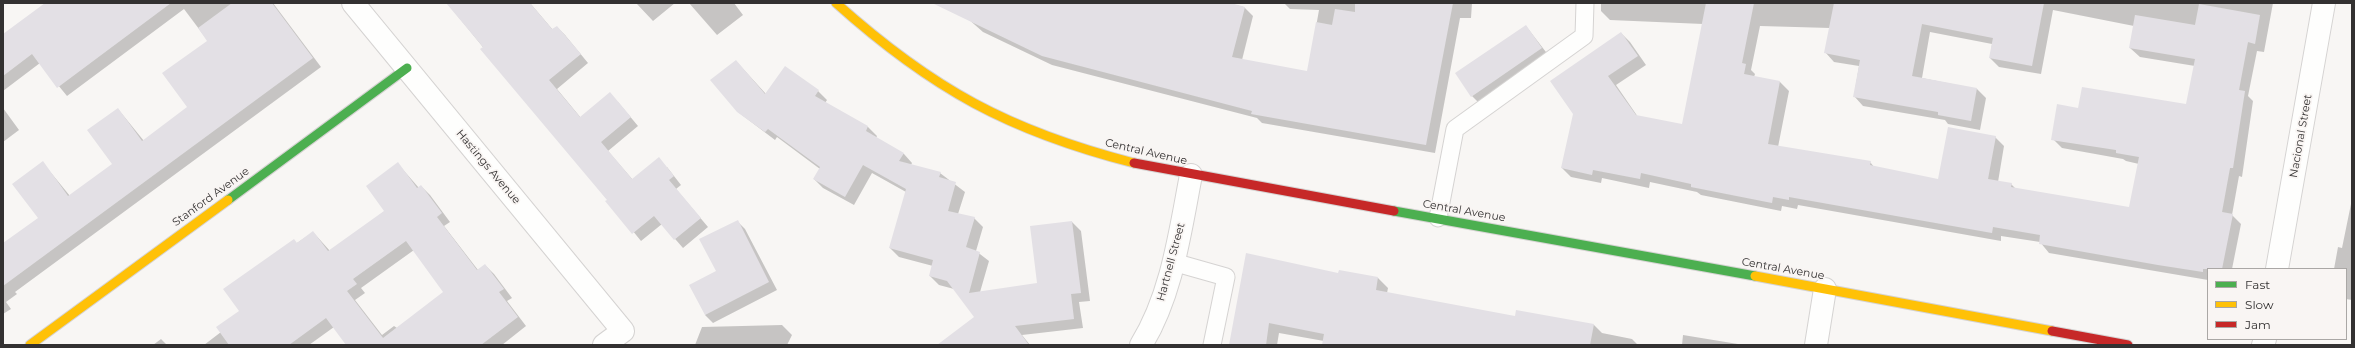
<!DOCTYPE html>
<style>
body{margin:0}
#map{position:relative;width:2355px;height:348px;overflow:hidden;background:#f8f6f4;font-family:Montserrat,sans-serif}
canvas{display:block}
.frame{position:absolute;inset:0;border:4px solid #333131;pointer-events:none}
.legend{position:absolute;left:2207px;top:268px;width:140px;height:72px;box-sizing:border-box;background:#f9f5f3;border:1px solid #aaa7a5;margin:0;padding:5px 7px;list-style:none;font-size:12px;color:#333131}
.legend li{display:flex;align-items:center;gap:8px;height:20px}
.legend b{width:20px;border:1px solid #aaa7a5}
</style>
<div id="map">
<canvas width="2355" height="348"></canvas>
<div class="frame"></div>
<ul class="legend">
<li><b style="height:5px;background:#4caf50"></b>Fast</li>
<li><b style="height:5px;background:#ffc107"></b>Slow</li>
<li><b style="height:5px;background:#c62828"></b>Jam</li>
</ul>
</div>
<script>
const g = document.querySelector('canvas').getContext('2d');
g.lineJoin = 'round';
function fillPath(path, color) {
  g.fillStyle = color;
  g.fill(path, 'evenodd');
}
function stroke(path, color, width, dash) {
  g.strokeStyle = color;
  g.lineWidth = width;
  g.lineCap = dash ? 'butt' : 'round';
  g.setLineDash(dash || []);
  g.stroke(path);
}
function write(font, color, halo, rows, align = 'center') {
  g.font = font + ' Montserrat,sans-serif';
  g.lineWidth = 3.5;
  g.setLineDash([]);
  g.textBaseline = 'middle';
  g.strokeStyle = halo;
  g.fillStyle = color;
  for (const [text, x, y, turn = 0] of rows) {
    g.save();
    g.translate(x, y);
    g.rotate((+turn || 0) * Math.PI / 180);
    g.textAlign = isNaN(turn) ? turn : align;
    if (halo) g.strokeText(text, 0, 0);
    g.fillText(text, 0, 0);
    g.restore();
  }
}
const shadow = new Path2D(`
 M47,3H273L321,67L15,292L17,294L6,302L11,309L3,314V245L39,218L43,163L70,196L114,164L118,109L144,141L189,108L208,41L184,9L67,96L40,63L3,91V36Z
 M447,3H530L553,30L557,27L565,35L588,63L557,89L581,118L618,102L638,126L608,151L633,180L667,167L681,185L676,189L708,227L683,248L662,224L641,241Z
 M636,3H675L653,21Z
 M689,3H734L743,15L717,35Z
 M950,3H1227L1244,7L1253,16L1242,60L1308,72L1319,10L1290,9L1284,3H1472L1471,18H1460L1435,153L1262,123L1257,118L1052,65L983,32Z
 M1601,3H2273L2264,52L2257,51L2248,96L2253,101L2242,177L2239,176L2232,215L2241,224L2232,269H2208V280L2049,253L2040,242L2001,236V241L1798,205L1797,209L1782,206L1781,211L1701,195L1697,192L1650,182L1649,188L1602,178L1601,183L1571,177L1562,168L1574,114L1621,33L1630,42L1646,65L1616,85L1638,117L1683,125L1703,24L1610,20L1601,11ZM2053,10L2134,26L2130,48L2140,57L2195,66L2187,105L2079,109L2053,139L2062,148L2123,159L2126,161L2139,164L2130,209L2016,189L2011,184L1998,182L2004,146L1995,137L1939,180L1875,168L1870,162L1778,147L1789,91L1780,82L1754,77L1755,74L1751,70L1760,26L1830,28L1825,52L1834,62L1859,66L1854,96L1863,106L1945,120L1948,124L1980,130L1986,98L1977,89L1922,78L1930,32L1992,44L1990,58L1999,67L2041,74Z
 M1526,26L1549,56L1480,104L1472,96Z
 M736,61L766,94L818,91L827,100L825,103L868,127L877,136L876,138L904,154L912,163L911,165L940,173L965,192L958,214L974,218L983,227L976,251L989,261L974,313L954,289L939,285L930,276L933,266L899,257L890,248L906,192L872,173L854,205L823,188L814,179L820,169L777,137L775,140L738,112Z
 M3,108L19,130L3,142Z
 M398,164L419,188L421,186L430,195L450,222L444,226L478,270L485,265L494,274L512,298L507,301L526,326L502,345H347L334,327L309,345H204L221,332L241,311L297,243L313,232L330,251L385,211ZM414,250L445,292L397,328L394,326L382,335L355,300L365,293L361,288Z
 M2352,199V300L2346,299V269H2334L2338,247L2342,248Z
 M737,221L745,229L777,290L713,323L705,315L717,272Z
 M1072,222L1081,231L1090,301L1079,302L1083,328L1022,335L1030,345H961L1043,286Z
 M1340,271L1378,278L1388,288L1387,293L1516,317L1517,311L1594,325L1602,333L1632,339L1638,345H1323L1324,341L1279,333L1277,345H1230L1339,274Z
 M782,325L792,335L787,345H695L702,327Z
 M1683,335L1744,345H1682Z
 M161,339L167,345H153Z`);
const building = new Path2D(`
 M45,3H171L57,88L32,54L3,76V34Z
 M232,3H272L313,58L3,286V243L38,218L12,184L43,161L68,196L112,164L87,130L118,108L142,141L187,107L162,73L207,41L198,28Z
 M446,3H530L552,29L557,26L581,54L549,80L580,117L610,92L631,117L601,142L632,179L659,157L674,176L669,180L701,218L674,240L654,216L632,234L605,201L607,200L480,49L483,47Z
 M932,3H1231L1245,7L1232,57L1307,71L1316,22L1332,25L1335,9L1355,12V3H1453L1426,145L1251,114L1252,111L1042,56Z
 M1706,3H1754L1742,63L1746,64L1744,74L1780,81L1768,144L1871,161L1870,165L1938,179L1948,127L1996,136L1988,179L2012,183L2011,187L2129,207L2139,157L2116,153V150L2051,140L2057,104L2078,108L2082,87L2186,104L2195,59L2129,48L2135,15L2195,25L2199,4L2260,15L2255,44L2248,42L2239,90L2245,91L2233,168H2230L2222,212L2233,214L2222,269H2203V272L2158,265L2039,244L2040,235L1993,227L1992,233L1789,197V200L1773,197L1772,203L1691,187V184L1641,173L1640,179L1593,170L1592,175L1561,168L1573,114L1550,81L1621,32L1638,56L1608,76L1636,115L1682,124Z
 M1834,3H2044L2032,66L1989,58L1993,38L1922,24L1912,76L1977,88L1971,121L1938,115V112L1853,97L1860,60L1824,53Z
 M1526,25L1542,48L1471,97L1455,73Z
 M736,60L765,94L785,66L819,90L815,96L868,126L866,131L904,153L899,161L941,172L939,177L956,182L948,211L975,217L966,247L980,252L969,293L1037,283L1030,226L1072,221L1081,293L1071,294L1074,319L1015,326L1029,345H937L974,317L947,281L929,276L933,260L889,248L906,189L863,165L845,197L813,179L820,167L768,129L765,132L737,112L710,80Z
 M398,162L417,188L421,185L442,213L437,217L477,270L485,264L504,289L499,292L518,317L481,345H346L326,318L289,345H229L216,327L239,311L223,289L294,239L297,243L313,231L328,251L384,211L366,186ZM406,241L443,292L383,338L347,291L357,284L353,279Z
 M738,220L769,282L705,315L689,285L716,271L699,239Z
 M1246,253L1338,273L1339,270L1378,277L1376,290L1515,316L1516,310L1594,324L1590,345H1322L1324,334L1269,323L1266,345H1229Z`);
const lane = new Path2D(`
 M1438,218L1455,129L1584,36L1585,3
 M1173,262L1226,277L1212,345`);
const street = new Path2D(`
 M353,3L623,331L604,345
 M2277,269L2324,3
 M1141,345C1172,295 1180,232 1191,175
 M1816,345L1825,289
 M2263,345L2265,339`);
const fast = new Path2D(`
 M228,200L407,68
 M1394,211L1755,276`);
const slow = new Path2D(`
 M836,3C932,89 1009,131 1134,163
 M1755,276L2052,331
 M30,345L228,200`);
const jam = new Path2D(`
 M1134,163L1394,211
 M2052,331L2128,345`);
const streetNames = [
 ["Nacional Street",2301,136,-80],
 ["Central Avenue",1146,152,13],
 ["Hastings Avenue",488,167,50],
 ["Stanford Avenue",211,197,-36],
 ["Central Avenue",1464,211,10],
 ["Hartnell Street",1171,262,-75],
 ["Central Avenue",1783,269,10]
];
fillPath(shadow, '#0003');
fillPath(building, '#e3e0e5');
stroke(lane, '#d5d3d2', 19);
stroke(street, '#d5d3d2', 24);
stroke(fast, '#d5d3d2', 11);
stroke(slow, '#d5d3d2', 11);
stroke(jam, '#d5d3d2', 11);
stroke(lane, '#fefefd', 17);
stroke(street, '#fefefd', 22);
stroke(fast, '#4caf50', 9);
stroke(slow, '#ffc107', 9);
stroke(jam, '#c62828', 9);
write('11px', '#333131', '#f9f5f3', streetNames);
</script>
